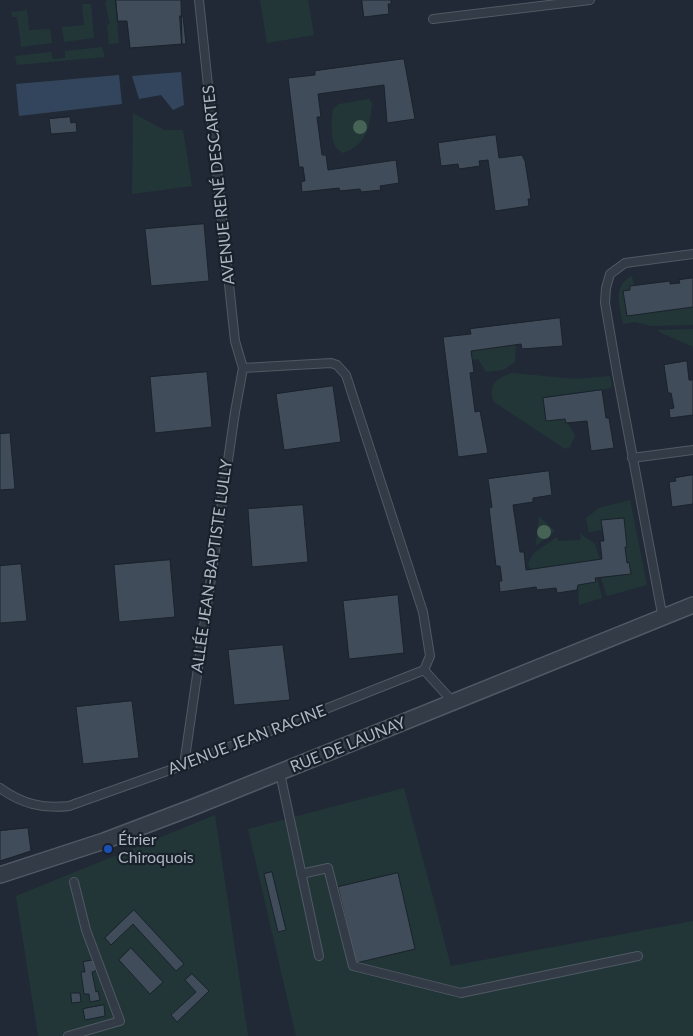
<!DOCTYPE html>
<meta charset="utf-8">
<style>
body{margin:0}
canvas{display:block;background:#202935}
</style>
<canvas width="693" height="1036"></canvas>
<script>
const g = document.querySelector('canvas').getContext('2d');
g.lineJoin = 'round';
function fillPath(path, color) {
  g.fillStyle = color;
  g.fill(path, 'evenodd');
}
function stroke(path, color, width, dash) {
  g.strokeStyle = color;
  g.lineWidth = width;
  g.lineCap = dash ? 'butt' : 'round';
  g.setLineDash(dash || []);
  g.stroke(path);
}
function write(font, color, halo, rows, align = 'center') {
  g.font = font + ' Lato,sans-serif';
  g.lineWidth = 4.5;
  g.setLineDash([]);
  g.textBaseline = 'middle';
  g.strokeStyle = halo;
  g.fillStyle = color;
  for (const [text, x, y, turn = 0] of rows) {
    g.save();
    g.translate(x, y);
    g.rotate((+turn || 0) * Math.PI / 180);
    g.textAlign = isNaN(turn) ? turn : align;
    if (halo) g.strokeText(text, 0, 0);
    g.fillText(text, 0, 0);
    g.restore();
  }
}
const green = new Path2D(`
 M107,0H115L119,43L109,44L107,25L110,24L105,3Z
 M260,0H308L314,35L267,43Z
 M82,4H91L94,38L64,42L62,27L84,25Z
 M27,10L29,30L50,29L52,43L21,47L17,17H12L11,12Z
 M102,47L105,57L17,65L15,56L51,52L53,59L65,58V51Z
 M369,99L372,103C370,126 367,145 343,153C329,148 331,122 333,109L339,104Z
 M133,113L164,130H183L192,186L132,194Z
 M632,276L634,286H630V290L623,291L693,307V325L651,326L635,322L623,324C620,307 612,285 632,276Z
 M693,329V347L657,331L659,330Z
 M516,345L515,362L503,370L486,372L478,359L472,360L471,351Z
 M512,373L575,379L610,376L612,387L602,390L543,398L546,421L565,419L575,435L570,447L565,449L494,402C487,385 497,378 512,373Z
 M630,500L647,585L607,596L601,578L631,574L629,563H627L625,547L627,546L624,518L601,520L602,530L589,532L586,518L599,508Z
 M539,516L555,531L537,545H536Z
 M579,533L595,544L600,559L530,569L528,563L534,553L557,537L558,541L580,540L581,537Z
 M595,578H597L602,598L579,605L578,585L595,582Z
 M404,788L451,966L693,921V1036H296L248,829Z
 M215,815L248,1036H38L16,896Z`);
const water = new Path2D(`
 M181,72L184,105L173,110L161,95L139,99L132,76Z
 M119,75L122,104L19,116L16,84Z`);
const building = new Path2D(`
 M116,0H181L182,44L130,48L127,21H118Z
 M362,0H391V4H388L389,14L364,17Z
 M180,16H183L186,44H182Z
 M404,59L415,119L387,123L384,85L318,94L321,117H317L322,155H326L328,170L396,160L399,183L380,186L381,190L361,192L360,189L340,191L339,188L302,192L301,182L305,181L303,167H299L288,78L315,75V71Z
 M70,117L71,123L76,122L77,132L51,134L49,119Z
 M496,135L499,158L522,155L525,161L531,199H528L529,206L495,211L488,160L479,161L480,166L459,169L458,164L441,166L438,143Z
 M204,224L209,281L151,286L145,229Z
 M693,278V307L627,316L623,291L630,290V286L670,281V284L680,283L679,280Z
 M560,318L563,346L522,349L521,344L471,351L474,372L470,373L475,412L480,411L488,453L458,457L443,337L471,334L470,329Z
 M687,361L689,380H693V415L670,418L669,409L674,408L671,393H668L664,365Z
 M207,372L212,427L155,433L150,377Z
 M333,386L341,442L284,450L276,394Z
 M602,390L606,418H609L614,448L591,451L587,421L566,423L565,419L546,421L543,398Z
 M10,433L15,489L0,490V434Z
 M549,471L552,495L533,498V502L513,505L520,552H524L526,570L602,559L600,541H604L601,520L624,518L627,547H625L627,563L629,562L631,574L595,578L596,582L578,585L577,590L557,593L556,588L537,590L536,587L500,592L499,581H502L500,566H496L489,508L492,507L488,479Z
 M693,475V504L672,507L669,482L676,481L675,478Z
 M303,505L308,562L252,567L248,509Z
 M170,560L175,617L119,622L114,565Z
 M21,564L27,621L0,623V566Z
 M398,595L404,653L349,659L343,601Z
 M283,645L290,700L234,705L228,650Z
 M132,701L139,758L83,764L76,707Z
 M28,828L31,851L0,861V831Z
 M272,872L286,930L278,932L264,874Z
 M398,873L415,949L356,963L338,887Z
 M134,910L184,964L176,971L133,924L111,945L105,938Z
 M131,948L163,982L150,994L119,960Z
 M94,960L96,971L92,972L96,992L98,991L100,1000L90,1002L89,994H84L81,972H85L83,962Z
 M192,974L209,991L177,1022L171,1015L196,992L185,980Z
 M71,993H80L81,1002L72,1003Z
 M104,1005L105,1016L85,1020L83,1009Z`);
const lane = new Path2D(`
 M433,19L590,0
 M243,368L331,363L337,365L346,375L423,612L430,656L424,670
 M632,458L693,450
 M663,619L617,373L605,303L606,288L610,274L625,263L693,254
 M424,670L453,702
 M184,765L235,412L243,368L235,341L199,0
 M280,773L319,956
 M0,788C22,804 43,809 69,806L184,765L424,670
 M301,874L328,868L353,966L461,993L638,956
 M68,1036L120,1021L86,930L74,882`);
const street = new Path2D(`
 M0,875L104,841L196,806L693,605`);
const trees = [
 [360,127],
 [544,532]
];
const markers = [
 [108,849,5,"#1a4fb4"]
];
const streetNames = [
 ["AVENUE RENÉ DESCARTES",219,185,-96],
 ["ALLÉE JEAN-BAPTISTE LULLY",212,566,-82],
 ["AVENUE JEAN RACINE",247,740,-21],
 ["RUE DE LAUNAY",348,745,-22]
];
const poiNames = [
 ["Étrier",118,840],
 ["Chiroquois",118,858]
];
fillPath(green, '#223637');
fillPath(water, '#33455d');
fillPath(building, '#414c5a');
stroke(building, '#1a222c', 1);
stroke(lane, '#505964', 10);
stroke(street, '#505964', 18);
stroke(lane, '#333b46', 8);
stroke(street, '#333b46', 15);
g.fillStyle = '#466355';
for (const [x, y] of trees) {
  g.beginPath();
  g.arc(x, y, 7, 0, 2 * Math.PI);
  g.fill();
}
for (const [x, y, r, color] of markers) {
  const dot = new Path2D();
  dot.arc(x, y, r, 0, 2 * Math.PI);
  g.fillStyle = color;
  g.fill(dot);
  stroke(dot, '#18202a', 2);
}
write('16px', '#adb6c3', '#18202a', streetNames);
write('16px', '#adb6c3', '#18202a', poiNames, 'left');
</script>
